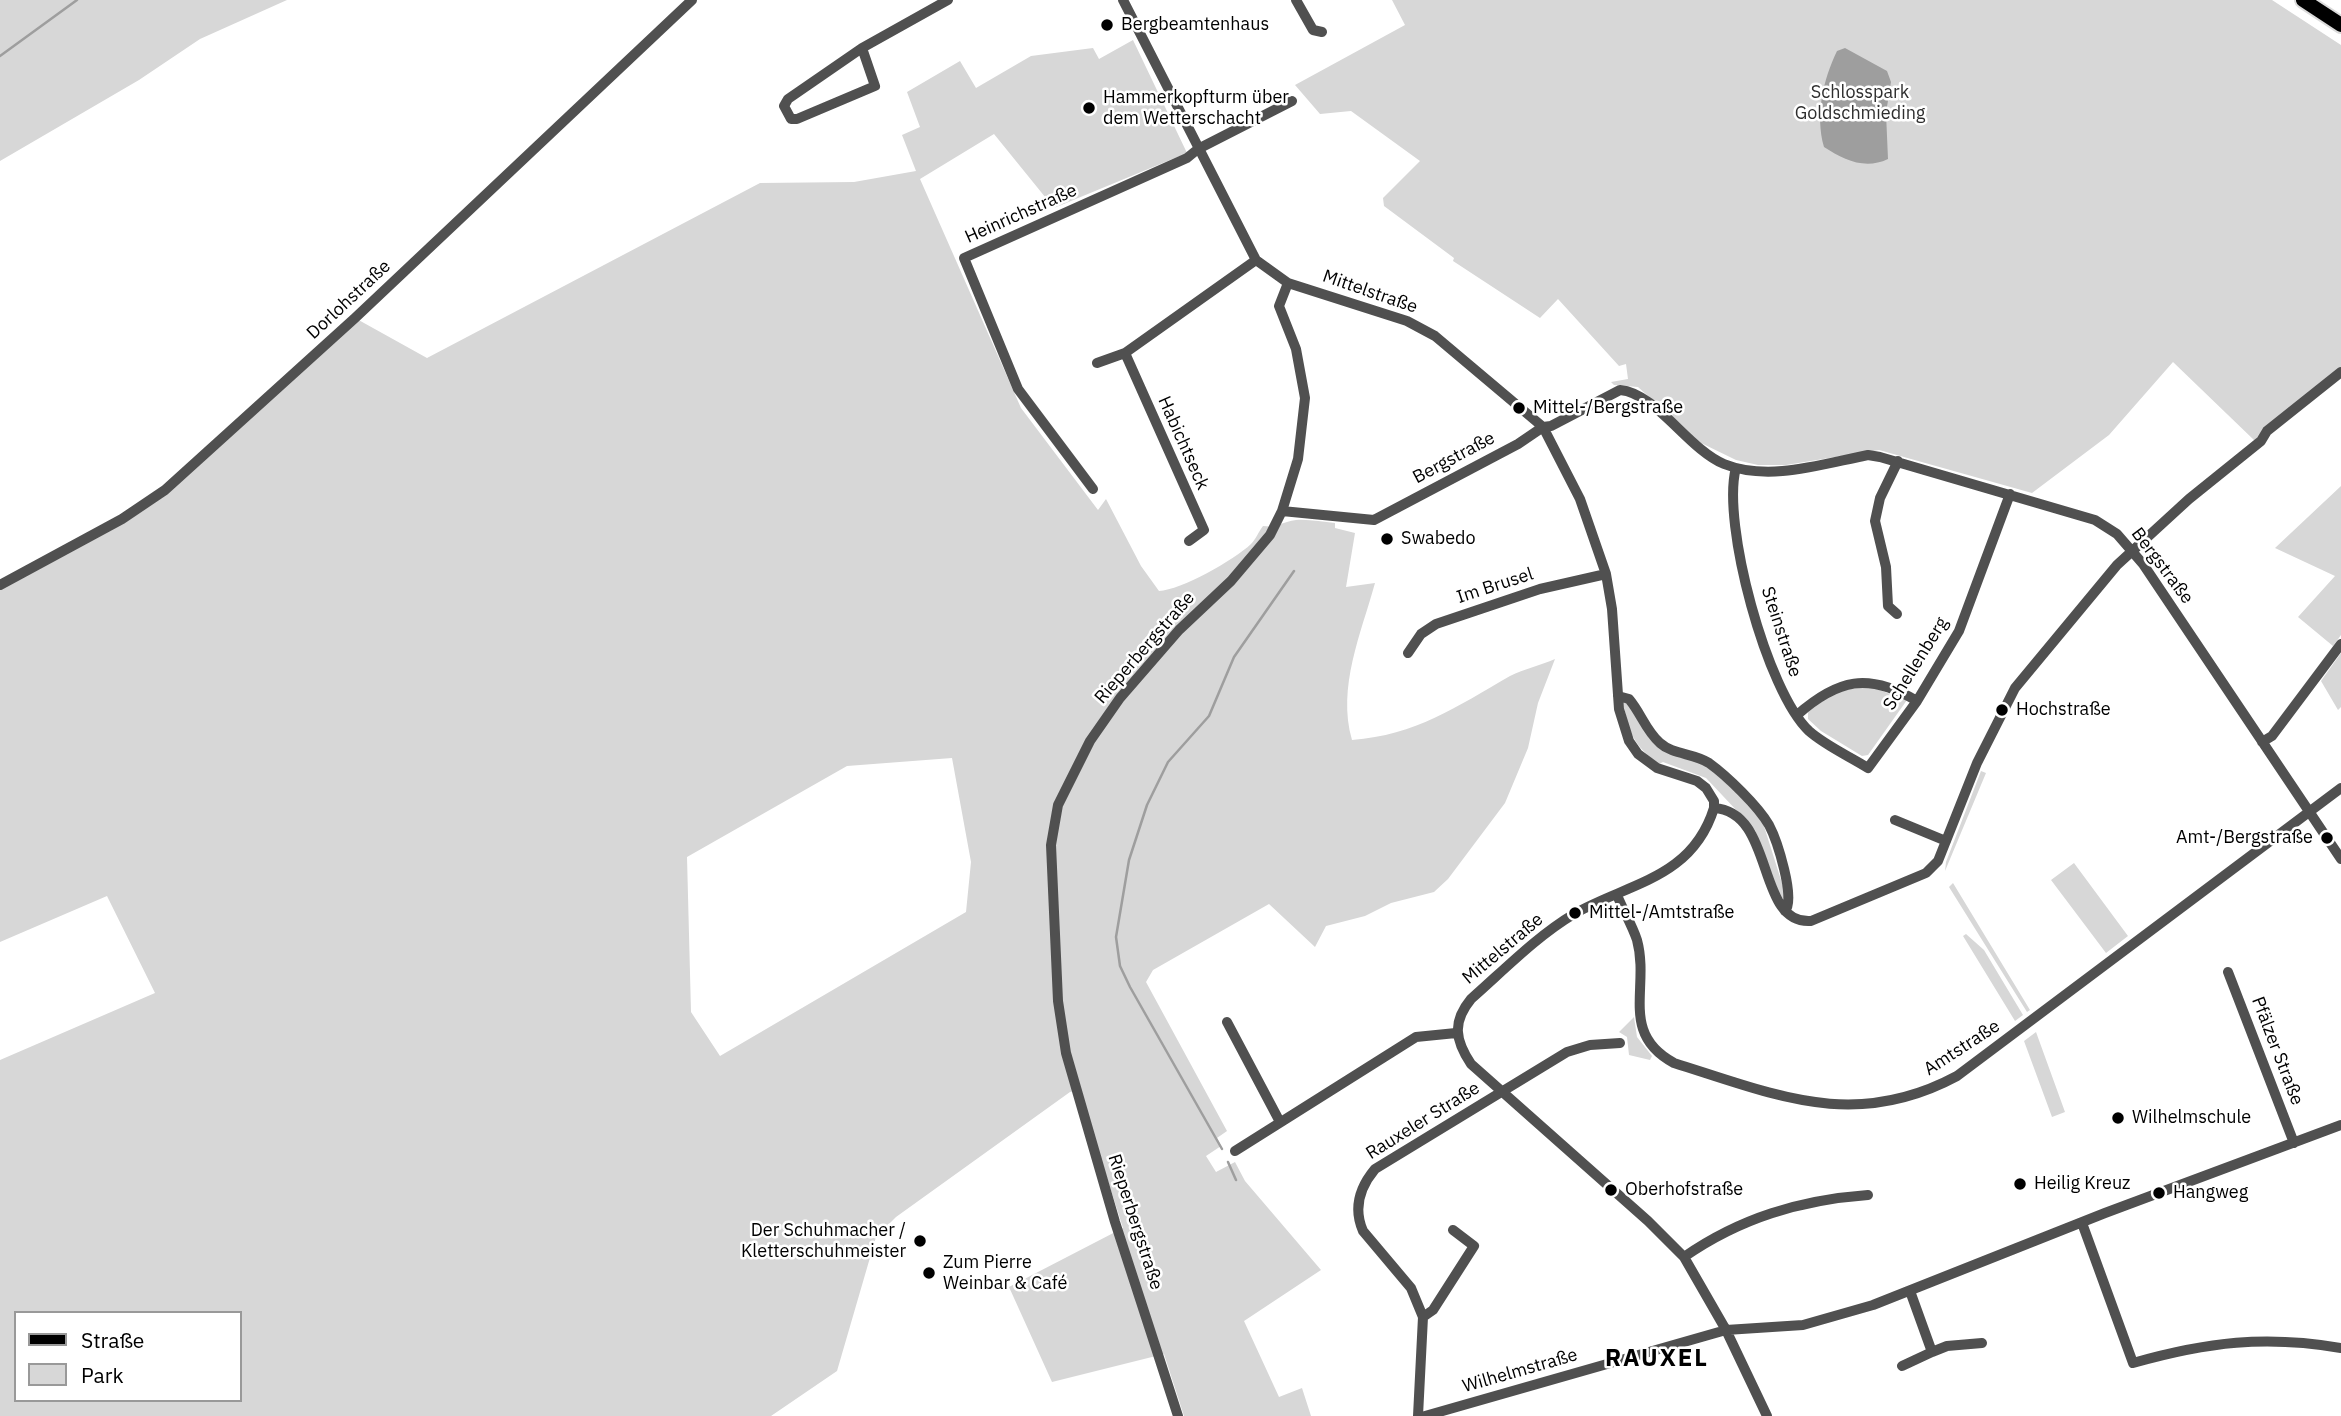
<!DOCTYPE html>
<meta charset="utf-8">
<style>
body{margin:0}
#map{position:relative;width:2341px;height:1416px;overflow:hidden;background:#fff;font-family:"IBM Plex Sans",sans-serif}
canvas{display:block}
.legend{position:absolute;left:14px;top:1311px;width:228px;height:91px;box-sizing:border-box;background:#fff;border:2px solid #999;margin:0;padding:9px 12px;list-style:none;font-size:21px;color:#000}
.legend li{display:flex;align-items:center;gap:14px;height:35px}
.legend b{width:35px;border:2px solid #999}
</style>
<div id="map">
<canvas width="2341" height="1416"></canvas>
<ul class="legend">
<li><b style="height:9px;background:#000"></b>Straße</li>
<li><b style="height:19px;background:#d7d7d7"></b>Park</li>
</ul>
</div>
<script>
const g = document.querySelector('canvas').getContext('2d');
g.lineJoin = 'round';
function fillPath(path, color) {
  g.fillStyle = color;
  g.fill(path, 'evenodd');
}
function stroke(path, color, width, dash) {
  g.strokeStyle = color;
  g.lineWidth = width;
  g.lineCap = dash ? 'butt' : 'round';
  g.setLineDash(dash || []);
  g.stroke(path);
}
function write(font, color, halo, rows, align = 'center') {
  g.font = font + ' "IBM Plex Sans",sans-serif';
  g.lineWidth = 5;
  g.setLineDash([]);
  g.textBaseline = 'middle';
  g.strokeStyle = halo;
  g.fillStyle = color;
  for (const [text, x, y, turn = 0] of rows) {
    g.save();
    g.translate(x, y);
    g.rotate((+turn || 0) * Math.PI / 180);
    g.textAlign = isNaN(turn) ? turn : align;
    if (halo) g.strokeText(text, 0, 0);
    g.fillText(text, 0, 0);
    g.restore();
  }
}
const green = new Path2D(`
 M0,0H287L200,39L139,80L0,161Z
 M1392,0H2272L2341,45V367C2326,379 2260,430 2255,441L2173,362L2109,435L2032,493L1879,450L1786,465H1758L1736,460L1699,442L1638,387L1614,385L1611,382L1628,379L1626,364L1619,366L1558,299L1540,318L1453,261L1454,258L1384,206L1383,198L1420,161L1351,111L1320,114L1295,85L1405,25Z
 M1133,40L1187,153L1054,208L994,134L920,179L1021,408L1098,510L1106,499L1141,566L1159,591C1181,590 1234,560 1251,544C1256,539 1259,531 1263,526C1279,528 1281,522 1296,520C1309,519 1322,522 1335,523V528L1355,533L1346,587L1375,583C1361,634 1337,687 1352,740C1416,735 1456,707 1510,676C1524,669 1541,665 1555,659L1538,703L1528,748L1505,803L1448,879L1434,892L1391,903L1365,916L1326,926L1315,947L1269,904L1153,970L1146,982L1227,1131L1217,1138L1221,1146L1206,1156L1216,1172L1235,1162L1245,1181L1321,1270L1244,1321L1279,1397L1302,1388L1311,1416H1184L1164,1354L1052,1382L1009,1287L1123,1228L1079,1090L1070,1092L896,1217L876,1237L837,1371L771,1416H0V1060L155,993L107,896L0,942V585L165,490L355,318L427,358L760,183L854,182L916,171L902,135L920,127L907,92L960,61L976,88L1031,56L1093,48L1099,59ZM952,758L971,862L966,912L720,1056L691,1012L687,857L847,766ZM16,1313H240V1400H16Z
 M2341,486V635L2333,646L2298,617L2335,576L2275,548Z
 M2341,653V707L2338,710L2321,681Z
 M1871,687L1907,700L1868,755L1862,756L1821,731L1808,719V712L1838,690Z
 M1627,702L1652,741L1703,763L1735,791L1763,823L1787,899L1781,898L1755,830L1706,778L1663,762L1659,764C1633,745 1630,734 1623,703Z
 M1981,771L1986,773L1945,871L1946,862Z
 M2074,863L2128,936L2106,953L2051,880Z
 M1953,883L2030,1010L2027,1012L1949,887Z
 M1966,934L1984,950L2023,1015L2015,1021L1963,936Z
 M1634,1017L1637,1037L1652,1056L1650,1060L1629,1055L1627,1037L1619,1032Z
 M2036,1032L2065,1112L2052,1117L2024,1041Z`);
const water = new Path2D(`
 M1845,48L1887,71L1891,82L1886,113L1888,159C1865,170 1844,160 1824,147C1815,115 1823,80 1837,51Z`);
const stream = new Path2D(`
 M0,56L77,0
 M1222,1149L1130,987L1120,966L1116,937L1129,860L1147,805L1168,762L1209,716L1234,657L1294,571
 M1228,1162L1236,1180`);
const minor = new Path2D(`
 M1123,0L1256,260L1288,283L1407,321L1435,336L1543,427L1580,499L1606,574L1612,609L1619,709L1629,741L1638,754L1657,768L1697,781L1706,788L1714,801V808C1692,879 1628,883 1574,914C1537,936 1504,970 1471,999C1452,1022 1455,1040 1471,1064L1648,1221L1684,1257L1726,1330L1767,1416
 M1296,0L1313,30L1322,32
 M862,48L875,86L797,119H791L784,106L788,99L862,48L948,0
 M1125,353L1204,530L1189,541
 M1097,363L1125,353L1256,260
 M1736,468C1721,522 1767,692 1809,731C1826,746 1849,756 1868,768L1917,701L1959,631L2010,494
 M1093,489L1018,389L964,258L1187,158L1198,149L1292,101
 M1282,511L1374,520L1518,444L1543,427L1551,426L1620,390C1656,393 1688,449 1724,464C1769,482 1822,464 1868,455L1880,457L2095,520L2117,534L2143,564L2341,859
 M0,585L122,519L165,490L355,318L692,0
 M1897,614L1888,606L1886,567L1875,521L1880,498L1898,461
 M1408,653L1421,634L1436,624L1540,589L1606,574
 M1618,696L1629,699C1641,713 1646,731 1660,743C1673,755 1694,753 1709,763C1727,776 1758,806 1769,825C1777,840 1796,899 1785,911
 M1797,715C1838,679 1868,672 1917,701
 M2262,742L2272,736L2341,644
 M1714,808C1776,812 1755,925 1811,921L1926,873L1938,861L1977,763L2015,688L2117,565L2189,499L2261,441L2267,431L2341,372
 M1895,820L1946,841
 M1617,895C1623,910 1632,925 1637,940C1650,988 1619,1033 1674,1063C1776,1095 1855,1131 1957,1076L2341,788
 M2228,972L2294,1143
 M1227,1022L1280,1122
 M1235,1151L1416,1037L1456,1033
 M2082,1223L2133,1363C2207,1342 2265,1335 2341,1348
 M1684,1257C1740,1218 1800,1200 1868,1195
 M1910,1291L1932,1352L1947,1346L1982,1343
 M1423,1317L1433,1310L1474,1246L1453,1230
 M1902,1366L1932,1352
 M1178,1416L1115,1222L1066,1053L1058,1001L1051,845L1058,805L1090,741L1120,698L1179,630L1231,581L1270,535L1282,511L1298,459L1305,398L1296,349L1279,306L1288,283
 M1418,1416L1423,1317L1411,1288L1363,1231C1353,1208 1360,1187 1375,1169L1567,1052L1590,1045L1620,1043
 M1425,1416L1726,1330L1803,1325L1873,1305L2105,1213L2341,1125`);
const major = new Path2D(`
 M2303,0L2341,25`);
const markers = [
 [1107,25,7,"#000"],
 [1089,108,7,"#000"],
 [1519,408,7,"#000"],
 [1387,539,7,"#000"],
 [2002,710,7,"#000"],
 [2327,838,7,"#000"],
 [1575,913,7,"#000"],
 [2118,1118,7,"#000"],
 [2020,1184,7,"#000"],
 [1611,1190,7,"#000"],
 [2159,1193,7,"#000"],
 [920,1241,7,"#000"],
 [929,1273,7,"#000"]
];
const poiNames = [
 ["Bergbeamtenhaus",1121,25],
 ["Hammerkopfturm über",1103,98],
 ["dem Wetterschacht",1103,119],
 ["Mittel-/Bergstraße",1533,408],
 ["Swabedo",1401,539],
 ["Hochstraße",2016,710],
 ["Amt-/Bergstraße",2313,838,"right"],
 ["Mittel-/Amtstraße",1589,913],
 ["Wilhelmschule",2132,1118],
 ["Heilig Kreuz",2034,1184],
 ["Oberhofstraße",1625,1190],
 ["Hangweg",2173,1193],
 ["Der Schuhmacher /",906,1231,"right"],
 ["Kletterschuhmeister",906,1252,"right"],
 ["Zum Pierre",943,1263],
 ["Weinbar & Café",943,1284]
];
const parkNames = [
 ["Schlosspark",1860,93],
 ["Goldschmieding",1860,114]
];
const streetNames = [
 ["Heinrichstraße",1021,214,-24],
 ["Mittelstraße",1370,292,19],
 ["Dorlohstraße",349,300,-43],
 ["Habichtseck",1183,443,66],
 ["Bergstraße",1454,458,-28],
 ["Bergstraße",2162,566,53],
 ["Im Brusel",1495,586,-18],
 ["Steinstraße",1781,632,72],
 ["Rieperbergstraße",1145,648,-49],
 ["Schellenberg",1916,664,-58],
 ["Mittelstraße",1503,949,-40],
 ["Amtstraße",1962,1048,-33],
 ["Pfälzer Straße",2277,1051,69],
 ["Rauxeler Straße",1423,1121,-32],
 ["Rieperbergstraße",1135,1222,72],
 ["Wilhelmstraße",1520,1371,-16]
];
const districtNames = [
 ["RAUXEL",1657,1359]
];
fillPath(green, '#d7d7d7');
fillPath(water, '#9e9e9e');
stroke(stream, '#9e9e9e', 2.5);
stroke(major, '#dbdbdb', 18);
stroke(minor, '#505050', 10);
stroke(major, '#000', 14);
for (const [x, y, r, color] of markers) {
  const dot = new Path2D();
  dot.arc(x, y, r, 0, 2 * Math.PI);
  g.fillStyle = color;
  g.fill(dot);
  stroke(dot, '#fff', 2.5);
}
write('18px', '#000', '#fff', poiNames, 'left');
write('18px', '#2e2e2e', '#fff', parkNames);
write('18px', '#000', '#fff', streetNames);
g.letterSpacing = '2px';
write('bold 24px', '#000', '#fff', districtNames);
g.letterSpacing = '0px';
</script>
